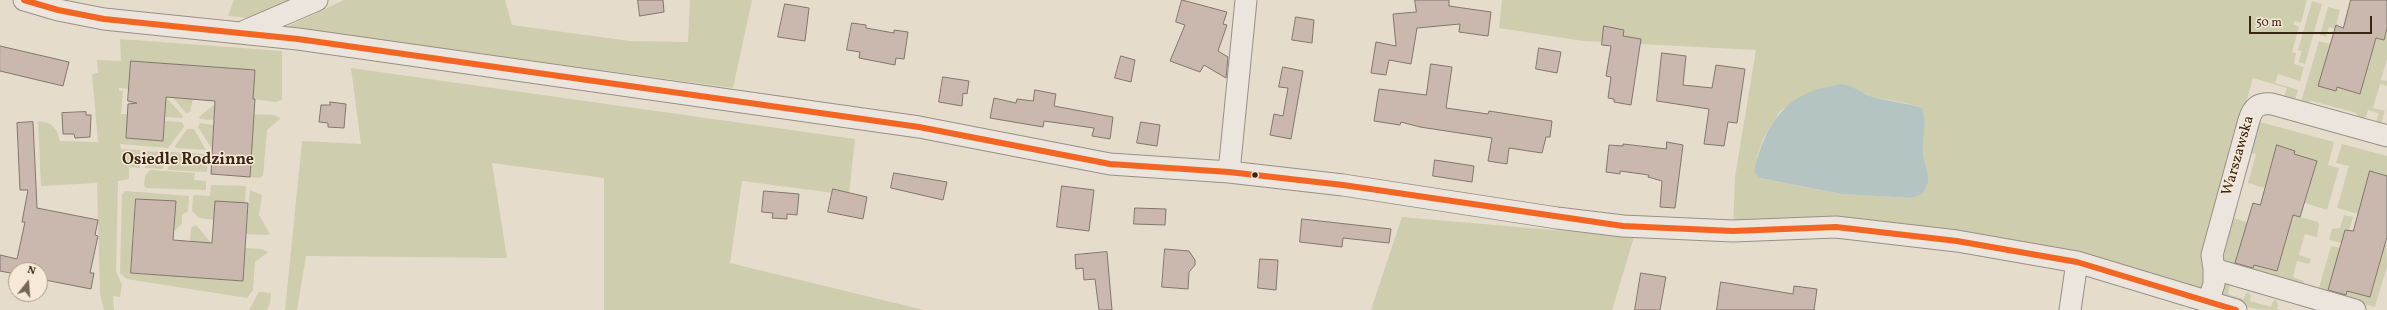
<!DOCTYPE html>
<style>
body{margin:0}
#map{position:relative;width:2387px;height:310px;overflow:hidden;background:#e6dccc;font-family:Vollkorn,serif}
canvas{display:block}
.north{position:absolute;left:8px;top:262px;width:40px;height:40px;box-sizing:border-box;background:#f6e9d7;border:1px solid #aa9b88;border-radius:50%;rotate:17deg;font-size:11px;font-weight:700;line-height:16px;text-align:center;color:#382512}
.north::after{content:'';display:block;margin:auto;width:14px;height:18px;background:#756553;clip-path:polygon(50% 0,100% 100%,50% 72%,0 100%)}
.scale{position:absolute;left:2249px;top:16px;width:123px;height:18px;box-sizing:border-box;border:2px solid #382512;border-top:0;padding-left:5px;font-size:12px;line-height:14px;white-space:nowrap;color:#382512;-webkit-text-stroke:3px #f6e9d7;paint-order:stroke}
</style>
<div id="map">
<canvas width="2387" height="310"></canvas>
<div class="north">N</div>
<div class="scale">50 m</div>
</div>
<script>
const g = document.querySelector('canvas').getContext('2d');
g.lineJoin = 'round';
function fillPath(path, color) {
  g.fillStyle = color;
  g.fill(path, 'evenodd');
}
function stroke(path, color, width, dash) {
  g.strokeStyle = color;
  g.lineWidth = width;
  g.lineCap = dash ? 'butt' : 'round';
  g.setLineDash(dash || []);
  g.stroke(path);
}
function write(font, color, halo, rows, align = 'center') {
  g.font = font + ' Vollkorn,serif';
  g.lineWidth = 3;
  g.setLineDash([]);
  g.textBaseline = 'middle';
  g.strokeStyle = halo;
  g.fillStyle = color;
  for (const [text, x, y, turn = 0] of rows) {
    g.save();
    g.translate(x, y);
    g.rotate((+turn || 0) * Math.PI / 180);
    g.textAlign = isNaN(turn) ? turn : align;
    if (halo) g.strokeText(text, 0, 0);
    g.fillText(text, 0, 0);
    g.restore();
  }
}
const green = new Path2D(`
 M234,0H296L260,19L228,16Z
 M344,0H505L512,25L630,41L688,42L690,0H752L733,88L286,27Z
 M1502,0H2307L2301,23L2295,21L2293,24L2299,27L2292,52L2296,53L2294,64L2304,67L2300,81L2278,74L2275,83L2298,90L2294,103L2283,100L2287,88L2253,78L2203,259L2210,276L2202,288L2198,290L2057,250L1733,231L1735,177L1756,50L1583,41L1499,28ZM1841,84C1851,87 1860,92 1870,96C1887,101 1905,101 1922,108C1928,123 1922,136 1923,151C1923,167 1930,171 1926,188L1911,198L1842,194L1760,178L1757,157L1763,139L1780,111L1817,90Z
 M2312,1L2322,4L2305,64L2298,62L2302,51L2298,50Z
 M2328,7L2340,10L2335,29L2329,27L2326,37L2320,35Z
 M2387,28V59L2381,80L2387,81V86L2380,84L2373,108L2385,111L2381,124L2375,125L2379,113L2368,110L2364,122L2360,121L2356,113L2312,101L2300,105L2319,41L2330,44L2336,91L2337,87L2360,94L2376,38Z
 M120,39L282,51V100L276,102L253,99L254,70L131,62L129,89L119,88V91H123L121,114H128L126,138L163,141L165,121L182,122L184,127L168,148L120,144L121,149L140,150V168L129,167V179L118,181L116,272L122,285L120,297L113,296L114,310H104L100,294L97,183L41,186L38,121C52,122 57,128 60,141L98,142L92,74L98,73L97,60L121,61Z
 M351,68L855,139L849,195L742,181L730,263L924,310H604V178L492,163L507,258L306,256L297,310H285L302,141L361,144Z
 M166,97L183,116L182,118L165,117Z
 M173,98L193,99L190,112L186,113Z
 M215,104L214,120L200,119L199,117Z
 M254,114L273,115L281,118L267,130L263,176L258,178L250,177Z
 M2260,122L2334,142L2328,165L2339,168L2327,210L2305,203L2317,161L2294,154V151L2277,146L2265,188L2248,183L2256,154L2251,153Z
 M200,123L214,125L212,149L198,127Z
 M187,129H194L206,150L176,148L175,146Z
 M2342,144L2387,156V176L2358,214L2337,208L2349,166L2336,163Z
 M147,151L165,153L163,169L145,168Z
 M171,152L206,154L208,155L207,172L168,170Z
 M150,170L195,173L194,180L206,181V190L146,188L144,186L145,176Z
 M211,185L246,186L245,203L214,220L199,218L192,211L193,196L195,195L210,196Z
 M250,190L262,195L259,215L270,234L267,235L246,234Z
 M125,191L189,196L188,211L182,215V224L174,231L176,201L136,199L131,273L243,281L245,248L262,249L268,252L255,262L253,290L247,298L127,279L120,273L122,194Z
 M2293,215L2318,222L2319,225L2317,237L2305,234L2299,255L2311,259L2309,264L2297,261L2293,277L2304,281L2303,285L2224,264L2218,254L2229,217L2247,222L2235,263L2253,268L2254,265L2277,271Z
 M2344,215L2353,217L2349,231L2345,230L2342,243L2329,240L2332,229L2340,228Z
 M1402,217L1634,237L1612,310H1371Z
 M196,225L211,243L190,242L191,228Z
 M2386,241L2387,266L2375,307L2318,291L2331,246L2340,248L2346,295L2347,291L2370,297Z
 M2231,282L2228,294L2244,299L2245,294L2248,292L2251,295L2250,301L2271,307L2273,301L2276,300L2278,303L2277,309L2281,310C2263,310 2232,309 2221,293L2222,286Z
 M259,292L271,293L270,303L267,310H249Z`);
const water = new Path2D(`
 M1841,84C1853,85 1859,92 1870,96C1887,102 1905,102 1922,108C1928,123 1922,136 1923,152C1923,164 1932,176 1926,188C1923,195 1917,196 1911,198L1842,194L1760,178L1754,172C1762,135 1778,102 1816,90C1824,87 1833,86 1841,84Z`);
const building = new Path2D(`
 M638,0H663L664,12L640,16Z
 M1182,0L1227,12L1223,24L1227,25L1218,51L1228,57L1226,78L1204,65L1200,72L1170,61L1185,25L1176,22Z
 M1415,0H1449V6L1491,12L1488,36L1459,32L1460,24L1417,28L1411,64L1389,60L1386,75L1371,73L1376,42L1396,46L1393,14L1416,12Z
 M2351,0H2387V28L2384,40L2376,38L2360,94L2337,87L2336,91L2318,86L2336,25L2343,28Z
 M785,4L809,8L805,41L778,37Z
 M1296,17L1314,20L1312,43L1292,40Z
 M852,23L866,25V28L894,33V30L908,32L904,59L896,58L895,65L859,58L860,52L847,50Z
 M1604,26L1624,30L1623,36L1641,39L1631,105L1614,102V99L1608,98L1611,77L1606,76L1611,46L1602,45Z
 M0,46L69,62L63,86L0,71Z
 M1539,48L1561,52L1557,73L1536,69Z
 M1662,53L1686,56L1683,85L1712,88L1716,65L1745,69L1737,123L1728,122L1724,146L1704,144L1709,109L1657,101Z
 M1121,56L1135,60L1131,82L1115,78Z
 M131,61L255,70L253,99H255L250,177L211,174L215,101L166,97L163,141L126,138L128,104L137,103L128,101Z
 M1431,64L1452,67L1446,108L1488,114L1489,111L1552,121L1550,137H1546L1542,153L1509,148L1507,164L1488,161L1492,138L1420,127L1401,122L1400,125L1374,121L1379,89L1426,95Z
 M1283,67L1303,71L1291,139L1270,135L1274,114L1283,116L1288,88L1279,87Z
 M943,77L969,81L967,94L963,93L962,106L939,102Z
 M1035,90L1056,94L1054,106L1113,117L1110,139L1092,136L1094,128L1044,121L1043,127L990,118L994,98L1016,103L1017,99L1033,101Z
 M330,102L346,104L344,128L328,127V123L319,122L321,105H330Z
 M86,112V115H91L90,137L75,138L74,134H63L62,113Z
 M33,122L37,208L98,220L95,235L98,236L90,273H94L91,289L40,279V270H16V274L0,271V255L17,259L25,222H22L28,190H20L17,123Z
 M1141,122L1160,125L1157,146L1137,143Z
 M1667,142L1683,145L1675,208L1660,207L1662,181L1648,177L1649,175L1620,171V174L1606,172L1609,145L1623,146V144L1666,149Z
 M2277,145L2295,151L2294,154L2317,161L2300,217L2293,215L2277,271L2254,265L2253,268L2235,263L2253,203L2260,205Z
 M1435,160L1474,166L1472,182L1433,176Z
 M2370,171L2387,176V237L2370,297L2347,291L2346,295L2328,290L2345,230L2353,231Z
 M894,173L947,182L943,200L891,188Z
 M1062,186L1094,190L1089,231L1057,227Z
 M833,189L867,197L863,219L828,212Z
 M764,191L799,194L797,215L787,214V219L772,218L773,213L762,212Z
 M136,199L176,201L173,240L212,243L215,201L248,203L243,281L131,273Z
 M1135,208L1166,209L1165,225L1134,224Z
 M1302,219L1391,229L1389,243L1343,238L1342,247L1300,242Z
 M1165,249L1189,251L1195,260V265L1189,272L1188,289L1162,287Z
 M1107,252L1112,310H1099L1095,279L1084,280L1083,268L1076,269L1075,255Z
 M1260,259L1278,260L1276,290L1258,288Z
 M1641,273L1666,277L1660,310H1635Z
 M1721,282L1793,294L1794,286L1817,289L1814,310H1717Z`);
const minor = new Path2D(`
 M24,0L58,10L104,19L298,39L919,127L1110,164L1229,172L1343,185L1557,218L1623,226L1733,231L1836,227L1957,241L2077,262L2236,310
 M245,31L317,0
 M1229,172L1246,0
 M2214,269L2212,255L2249,120C2253,107 2258,103 2272,104L2387,136
 M2208,302L2214,284V269L2355,310
 M2070,310L2077,262`);
const bus1 = new Path2D(`
 M24,0L58,10L104,19L298,39L919,127L1110,164L1229,172L1343,185L1623,226L1733,231L1836,227L1957,241L2077,262L2236,310`);
const markers = [
 [1255,175,3.5,"#382512"]
];
const streetNames = [
 ["Warszawska",2239,156,-74]
];
const neighbourhoodNames = [
 ["Osiedle Rodzinne",188,161]
];
fillPath(green, '#cecdad');
fillPath(water, '#b4c4c2');
fillPath(building, '#cab8ae');
stroke(building, '#80776c', 1);
stroke(minor, '#989085', 23);
stroke(minor, '#ebe5de', 21);
stroke(bus1, '#f26522', 6);
for (const [x, y, r, color] of markers) {
  const dot = new Path2D();
  dot.arc(x, y, r, 0, 2 * Math.PI);
  g.fillStyle = color;
  g.fill(dot);
  stroke(dot, '#f6e9d7', 1.5);
}
write('15px', '#382512', '#f6e9d7', streetNames);
write('bold 16px', '#382512', '#f6e9d7', neighbourhoodNames);
</script>
